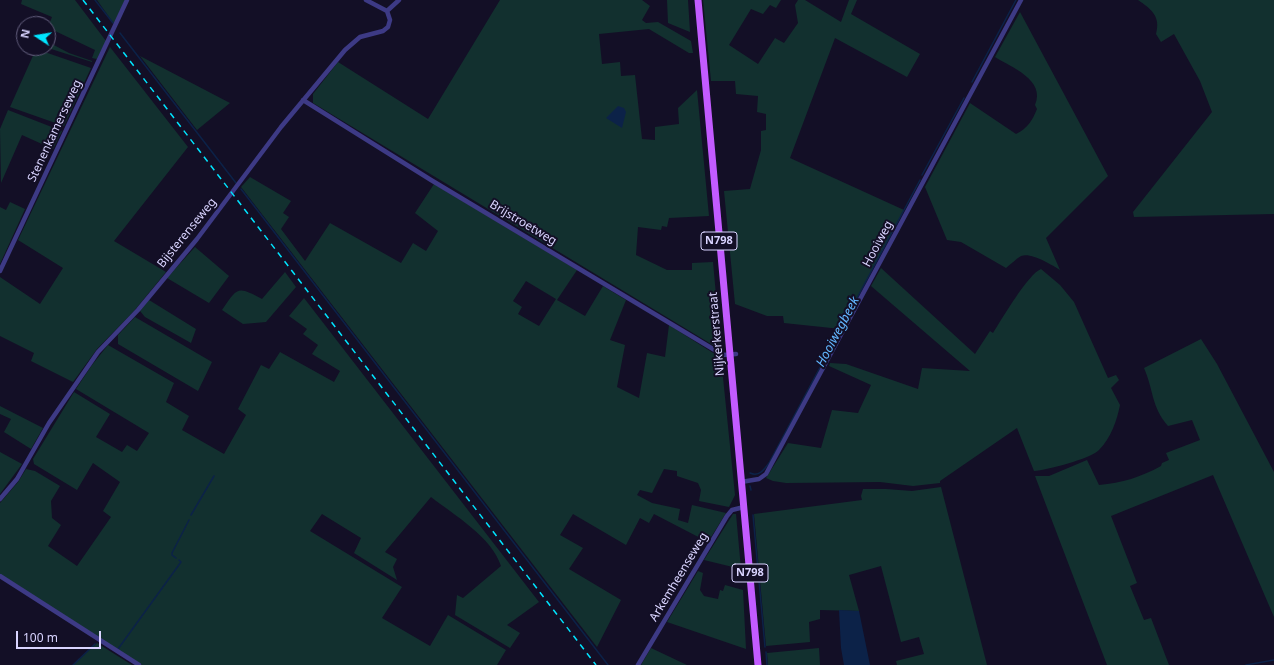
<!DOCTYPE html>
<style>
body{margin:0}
#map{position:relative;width:1274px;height:665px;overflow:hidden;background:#130f26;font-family:"Noto Sans",sans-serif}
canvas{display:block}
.north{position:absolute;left:16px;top:16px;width:40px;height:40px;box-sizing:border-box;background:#130f26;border:1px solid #625e7d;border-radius:50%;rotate:282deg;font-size:11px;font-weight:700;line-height:16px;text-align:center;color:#d9d4ff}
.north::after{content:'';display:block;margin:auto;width:14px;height:18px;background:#00e5ff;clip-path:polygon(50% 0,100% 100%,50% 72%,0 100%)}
.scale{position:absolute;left:16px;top:631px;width:85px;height:18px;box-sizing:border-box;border:2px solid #d9d4ff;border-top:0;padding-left:5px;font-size:12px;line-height:14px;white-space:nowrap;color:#d9d4ff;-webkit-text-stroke:3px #130f26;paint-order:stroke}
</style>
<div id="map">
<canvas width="1274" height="665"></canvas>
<div class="north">N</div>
<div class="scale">100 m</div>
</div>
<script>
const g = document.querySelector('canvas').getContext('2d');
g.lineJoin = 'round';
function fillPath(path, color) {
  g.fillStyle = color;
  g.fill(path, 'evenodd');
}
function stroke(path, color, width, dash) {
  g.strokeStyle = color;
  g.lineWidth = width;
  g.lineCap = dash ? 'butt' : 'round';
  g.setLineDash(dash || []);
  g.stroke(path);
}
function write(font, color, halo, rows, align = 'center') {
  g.font = font + ' "Noto Sans",sans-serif';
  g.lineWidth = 4;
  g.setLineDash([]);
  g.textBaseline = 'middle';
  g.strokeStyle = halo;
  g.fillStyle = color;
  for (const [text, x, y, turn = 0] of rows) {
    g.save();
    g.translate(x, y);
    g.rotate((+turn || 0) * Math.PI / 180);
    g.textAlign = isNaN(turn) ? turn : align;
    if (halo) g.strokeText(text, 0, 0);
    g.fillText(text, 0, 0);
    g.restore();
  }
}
const green = new Path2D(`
 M22,0H75L106,41L97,59L92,58L95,50L55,31L50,43L69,53L92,61V62L48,48V27L52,17L21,4Z
 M97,0H125L114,24Z
 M500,0H642L650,6L642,20L646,23L658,22L691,41L693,53H689L649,29L599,34L602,64L620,62L621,76L635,75L642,139L655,140V127L679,124L678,108L697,90L709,216L669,218L667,227L662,226L661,230L638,227L636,255L667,270H692V263L713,262L721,350L313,103V94L338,62L428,119Z
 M667,0H688L690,32L668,23Z
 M703,0H781L776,8L770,5L763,14L751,9L729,45L758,64L775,38L784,43L798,23L795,5L798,0H805L841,22L849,0H857L851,14L920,54L907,77L835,38L790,158L904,210L841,329L784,323L783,316H767L735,304L724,191L750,189L761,150V131L766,130V114L757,112L758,96L736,94L735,81H711Z
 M1138,0H1274V214L1134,217L1133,212L1212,112L1200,81L1174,34L1161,42L1156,34C1161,16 1151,9 1138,0Z
 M1020,12L1108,176L1046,238L1060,270C1052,265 1031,252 1021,256C1016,259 1011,264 1006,268L961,242L947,240L925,187L970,103L1016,134C1028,128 1032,121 1037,109L1035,105C1046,80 1011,67 995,57Z
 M110,47L188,147L114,241L166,272L134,311L97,349L73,382L31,361L34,353L0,336V277L40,304L63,268L18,240Z
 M36,49L91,68L64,126L10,107Z
 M140,56L230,103L197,130Z
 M8,110L62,131L53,149L22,135L1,183L0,129Z
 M250,177L291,201L283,213L289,217L281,229L305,261L330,223L401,263L413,243L426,251L438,231L415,213L434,184L577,270L557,300L585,316L603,286L626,300L610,340L625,345L617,387L639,398L647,353L665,357L669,325L721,358L735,495L729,507L699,501L701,490L698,483L677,476V471L664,469L652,493L640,490L637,495L652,503L680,509L678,520L688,523L692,505L726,513L708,542L654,514L649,523L640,518L626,545L573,514L560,535L583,548L569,569L621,600L597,647L241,187ZM526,281L556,299L539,326L518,314L522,307L513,301Z
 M10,202L25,209L0,264V207L6,210Z
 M195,247L229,276L209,303L167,278Z
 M881,268L975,354L990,331L993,333C1002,319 1028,274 1041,269L1060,285L1074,302L1108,378L1116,375L1119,380L1111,388L1120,405C1117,420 1111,438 1099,450C1090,459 1047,470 1034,471L1017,428L940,481V483L913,486L880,482L786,483L773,481L766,478L788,443L821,448L832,410L858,413L871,385L829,366L830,363L846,364L918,389L922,368L970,371L871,286Z
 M285,272L296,287L266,322L243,324L222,310C238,287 237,286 262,299Z
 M304,298L539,602L507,625L520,633L510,648L455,615L457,595L463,598L501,566C492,537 454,515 431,497L385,552L397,559L393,567L397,580L354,553L361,538L322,514L310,531L402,587L382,618L430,646L448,615L506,650L497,665H142L0,574V503L18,482L26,469L35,471L60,486L51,501L52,518L61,525L48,546L77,566L111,517L103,511L120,482L93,463L77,490L34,464L33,459L74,392L110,414L96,437L122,452L127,445L137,451L149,433L76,389L92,365L108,345L174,383L166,402L189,416L182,430L224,454L246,415L238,409L261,365L269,369L280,352L334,382L340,371L312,354L318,345L303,334L307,329L289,316Z
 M149,300L196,329L191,343L145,317L140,311Z
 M135,317L212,362L198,391L118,344V335Z
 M1201,339L1217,364L1274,472V617L1213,475L1111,516L1137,583L1130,586L1144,620L1151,618L1169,665H1107L1035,476H1049L1087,460L1099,485C1122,483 1141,477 1161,466L1162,463L1169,460L1166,453L1200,440L1192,420L1168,426C1151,406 1154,391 1144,368Z
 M0,406L43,428L31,449L4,432L11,419L0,414Z
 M0,452L22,464L0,494Z
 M941,487L987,665H897L896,661L924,654L919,637L901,642L881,566L849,575L859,611L820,610V619L809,622L810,642L766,646L754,514L862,500L861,496L863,489H886L912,491Z
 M733,514H736L741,569L704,560Z
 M698,571L703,573L700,590L704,596L718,599L720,590L723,591L725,585L743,590L746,649L667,622Z
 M97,643L132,665H73Z
 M651,648L687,665H641Z
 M819,648L820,665H768L767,653Z`);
const water = new Path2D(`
 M618,106L624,108L626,112L622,128L606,118Z
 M839,610L859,611L870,665H844L841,648Z`);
const stream = new Path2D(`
 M95,0L113,23
 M120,33L236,183
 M972,82L1016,0
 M922,175L964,98
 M241,189L608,665
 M750,473C759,477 764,470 769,463L920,180
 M750,486L751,490
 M191,515L214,476
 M753,515L765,647
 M176,558L172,555V553L189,520
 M117,649H118L181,562L179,560
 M766,652L767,665
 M73,665L95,644
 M1246,665L1274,660`);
const street = new Path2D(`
 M366,0L387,11
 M387,11L399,0
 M303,100L431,180L723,355L736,354
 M0,271L127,0
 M741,482L759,479L766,474L1021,0
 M0,499L17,479L49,423L98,352L138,310L197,239L281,127L345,50L360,37L383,31L388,27L390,20L387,11
 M0,576L139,665
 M638,665L727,516L732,510L744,507`);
const primary = new Path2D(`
 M698,0L758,665`);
const rail = new Path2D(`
 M83,0L596,665`);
const shields = [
 [719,241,36],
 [750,573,36]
];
const shieldNames = [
 ["N798",719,241],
 ["N798",750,573]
];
const streetNames = [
 ["Stenenkamerseweg",55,131,-65],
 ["Brijstroetweg",523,223,31],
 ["Bijsterenseweg",187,233,-51],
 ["Hooiweg",878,244,-62],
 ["Nijkerkerstraat",717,334,-95],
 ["Arkemheenseweg",679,577,-59]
];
const waterNames = [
 ["Hooiwegbeek",838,332,-62]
];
fillPath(green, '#12302f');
fillPath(water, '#0c2248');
stroke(stream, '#0c2248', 1.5);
stroke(street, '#3d3a85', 4.5);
stroke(primary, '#c25bff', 7);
stroke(rail, '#00e5ff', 1.5, [6, 5]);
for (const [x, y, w] of shields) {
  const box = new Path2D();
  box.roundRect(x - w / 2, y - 9, w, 18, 3);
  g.fillStyle = '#130f26';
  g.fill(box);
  stroke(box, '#d9d4ff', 1);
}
write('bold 11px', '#d9d4ff', null, shieldNames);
write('12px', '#d9d4ff', '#130f26', streetNames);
write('italic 13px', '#62b6ff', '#130f26', waterNames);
</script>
